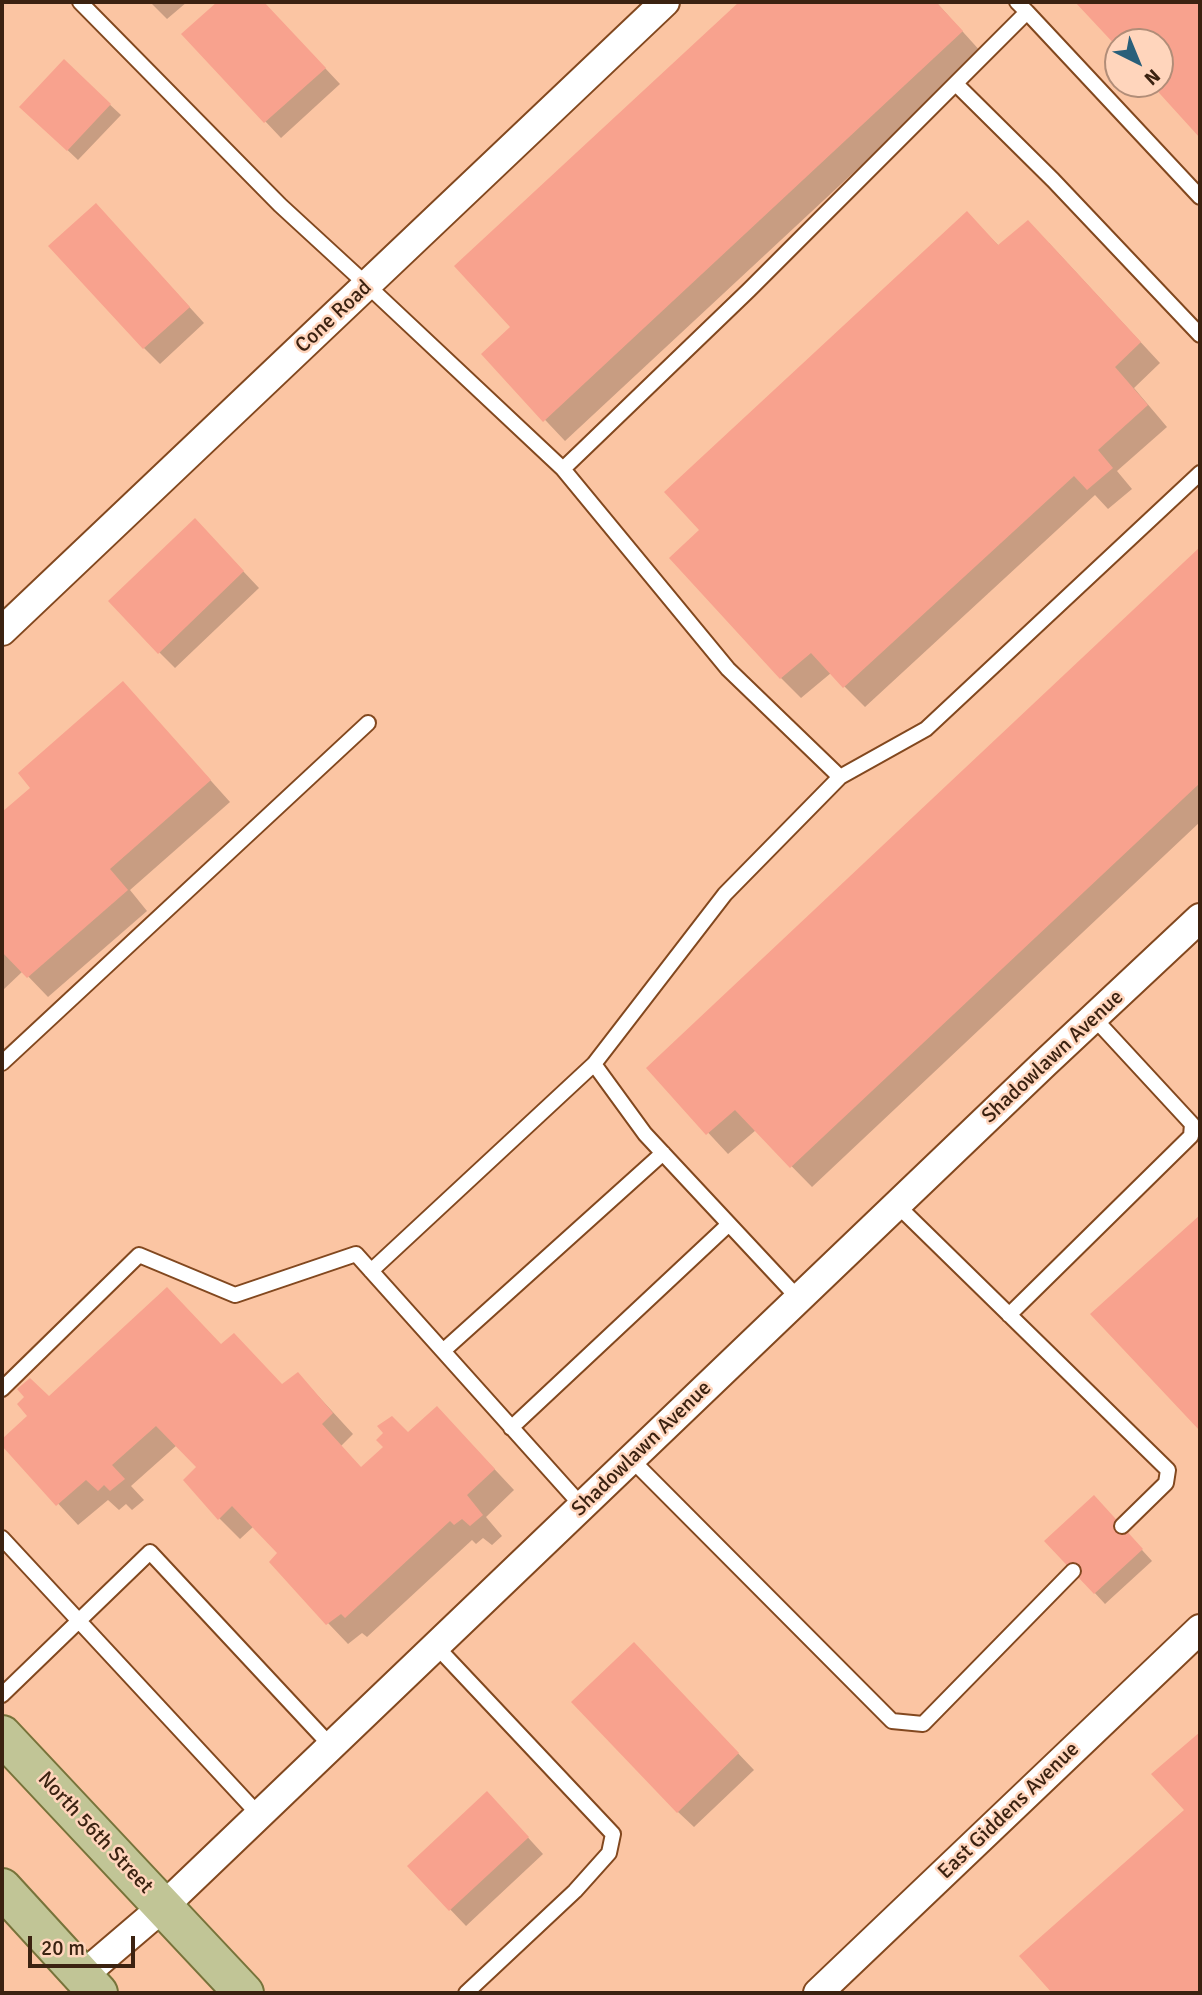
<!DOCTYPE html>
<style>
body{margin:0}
#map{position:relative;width:1202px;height:1995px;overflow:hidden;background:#fbc5a3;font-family:Signika,sans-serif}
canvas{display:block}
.frame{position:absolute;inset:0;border:4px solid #3b2211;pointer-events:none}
.north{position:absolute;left:1104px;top:28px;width:70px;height:70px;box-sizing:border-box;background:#ffd5bc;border:2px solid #b18d78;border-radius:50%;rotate:137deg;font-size:19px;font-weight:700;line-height:28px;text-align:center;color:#3b2211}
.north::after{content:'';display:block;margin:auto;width:24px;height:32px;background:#295f7a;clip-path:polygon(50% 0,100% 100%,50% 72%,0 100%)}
.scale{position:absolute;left:28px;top:1936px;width:107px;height:32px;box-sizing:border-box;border:4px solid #3b2211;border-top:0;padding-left:9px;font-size:21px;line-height:24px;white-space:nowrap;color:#3b2211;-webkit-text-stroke:5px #ffd5bc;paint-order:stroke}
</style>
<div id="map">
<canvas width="1202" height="1995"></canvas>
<div class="frame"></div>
<div class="north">N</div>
<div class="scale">20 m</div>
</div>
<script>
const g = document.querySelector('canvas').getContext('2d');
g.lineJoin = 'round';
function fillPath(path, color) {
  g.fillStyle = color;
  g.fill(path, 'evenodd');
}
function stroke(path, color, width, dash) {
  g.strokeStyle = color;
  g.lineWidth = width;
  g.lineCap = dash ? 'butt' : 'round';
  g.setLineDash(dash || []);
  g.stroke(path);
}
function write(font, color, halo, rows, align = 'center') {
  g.font = font + ' Signika,sans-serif';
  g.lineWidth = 5;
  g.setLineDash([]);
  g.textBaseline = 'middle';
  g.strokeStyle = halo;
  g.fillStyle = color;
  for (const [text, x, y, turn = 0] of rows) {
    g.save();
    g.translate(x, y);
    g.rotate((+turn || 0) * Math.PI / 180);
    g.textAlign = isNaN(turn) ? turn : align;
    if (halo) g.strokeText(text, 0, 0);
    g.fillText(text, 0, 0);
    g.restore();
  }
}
const shadow = new Path2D(`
 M150,2H187L167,19Z
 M219,2H263L340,84L281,138L183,34Z
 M742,2H936L982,53L565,441L483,354L513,328L457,266Z
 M1078,2H1200V135L1153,84H1160V42H1118V46Z
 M64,62L121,115L78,160L22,107Z
 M967,213L999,246L1049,243L1160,363L1134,388L1167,427L1117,471L1132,489L1108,509L1095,495L865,707L831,673L801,698L781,678L701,531Z
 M111,221L204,323L160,364L144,348Z
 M210,536L259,588L175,668L159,652Z
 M1200,550V822L812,1187L756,1130L728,1154L648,1068Z
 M123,683L230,802L130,890L147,911L48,997L23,971L2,991V814L32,788Z
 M1199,1218L1200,1219V1428L1093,1314Z
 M221,1345L283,1386L298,1374L353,1434L341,1446L362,1469L408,1434L457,1429L514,1490L486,1517L502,1536L492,1545L483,1538L476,1544L472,1540L367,1637L362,1633L348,1644L328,1623L279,1553L254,1526L240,1539L219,1518L198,1467L177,1445L131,1486L144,1500L132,1510L126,1504L119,1510L108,1500L78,1525L2,1443L49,1398Z
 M1104,1508L1152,1561L1105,1604L1047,1541Z
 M649,1660L754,1770L694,1827L678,1812Z
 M1200,1734V1993H1055L1022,1957L1186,1810L1154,1774Z
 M502,1809L543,1854L466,1926L409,1866Z`);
const building = new Path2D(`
 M217,2H264L326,68L264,123L181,34Z
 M739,2H936L963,31L543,422L481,354L510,327L454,266Z
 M1075,2H1200V138L1151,84H1160V42H1118V48Z
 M64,59L111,104L67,151L19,107Z
 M96,203L190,307L143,349L48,246Z
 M967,211L998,245L1028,220L1141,342L1115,367L1148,405L1098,450L1113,468L1087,490L1074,476L843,688L811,653L780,679L669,558L699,530L664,492Z
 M195,518L244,571L158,654L108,601Z
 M1200,547V783L790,1168L735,1110L706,1135L646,1068Z
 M123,681L211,780L110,869L128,890L27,978L2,952V812L30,788L18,773Z
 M1200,1215V1431L1090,1314Z
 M167,1287L221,1344L234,1333L282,1384L298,1372L333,1413L322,1424L361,1467L383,1447L376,1440L383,1433L377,1426L392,1416L408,1432L437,1406L495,1469L467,1495L483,1515L470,1526L462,1519L454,1525L450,1521L345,1618L341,1614L326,1625L269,1562L277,1553L232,1506L218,1520L183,1480L196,1467L156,1426L112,1465L125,1479L110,1491L104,1485L98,1491L86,1480L56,1506L2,1446V1439L27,1416L17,1404L24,1397L17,1389L30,1378L49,1396Z
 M1094,1495L1143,1549L1094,1594L1044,1541Z
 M634,1642L739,1753L677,1813L571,1702Z
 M1200,1732V1993H1052L1019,1956L1184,1810L1151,1774Z
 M487,1791L529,1837L449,1911L407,1866Z`);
const lane = new Path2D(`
 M80,2L280,205L367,285L563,469
 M1017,2L1027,12
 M956,84L1053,180L1200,335
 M840,777L926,729L1200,473
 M2,1063L368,723
 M897,1205L1168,1470L1166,1483L1122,1526
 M371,1271L594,1064
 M799,1299L645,1134L594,1064L725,894L840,777L728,669L563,469L749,290L1027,12L1200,197
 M1009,1315L1191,1136L1192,1124L1094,1018
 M443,1351L663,1153
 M2,1389L139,1255L235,1295L356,1254L582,1506
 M511,1428L729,1224
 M631,1459L892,1721L923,1724L1073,1571
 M2,1538L259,1815
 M436,1646L613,1834L609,1853L575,1891L466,1993
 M2,1695L150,1552L331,1746`);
const street = new Path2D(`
 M2,631L665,2
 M82,1976L164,1906L1044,1064L1200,918
 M818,1993L1200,1629`);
const primary = new Path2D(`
 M2,1735L244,1993
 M2,1888L98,1993`);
const streetNames = [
 ["Cone Road",334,317,-43],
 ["Shadowlawn Avenue",1053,1057,-43],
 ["Shadowlawn Avenue",642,1449,-44],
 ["East Giddens Avenue",1009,1811,-44],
 ["North 56th Street",95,1833,47]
];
fillPath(shadow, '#0003');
fillPath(building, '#f8a28e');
stroke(lane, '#82481f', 18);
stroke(street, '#82481f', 32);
stroke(primary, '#77733a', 42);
stroke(lane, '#fff', 14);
stroke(street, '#fff', 28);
stroke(primary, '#c1c596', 38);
write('21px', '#3b2211', '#ffd5bc', streetNames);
</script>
